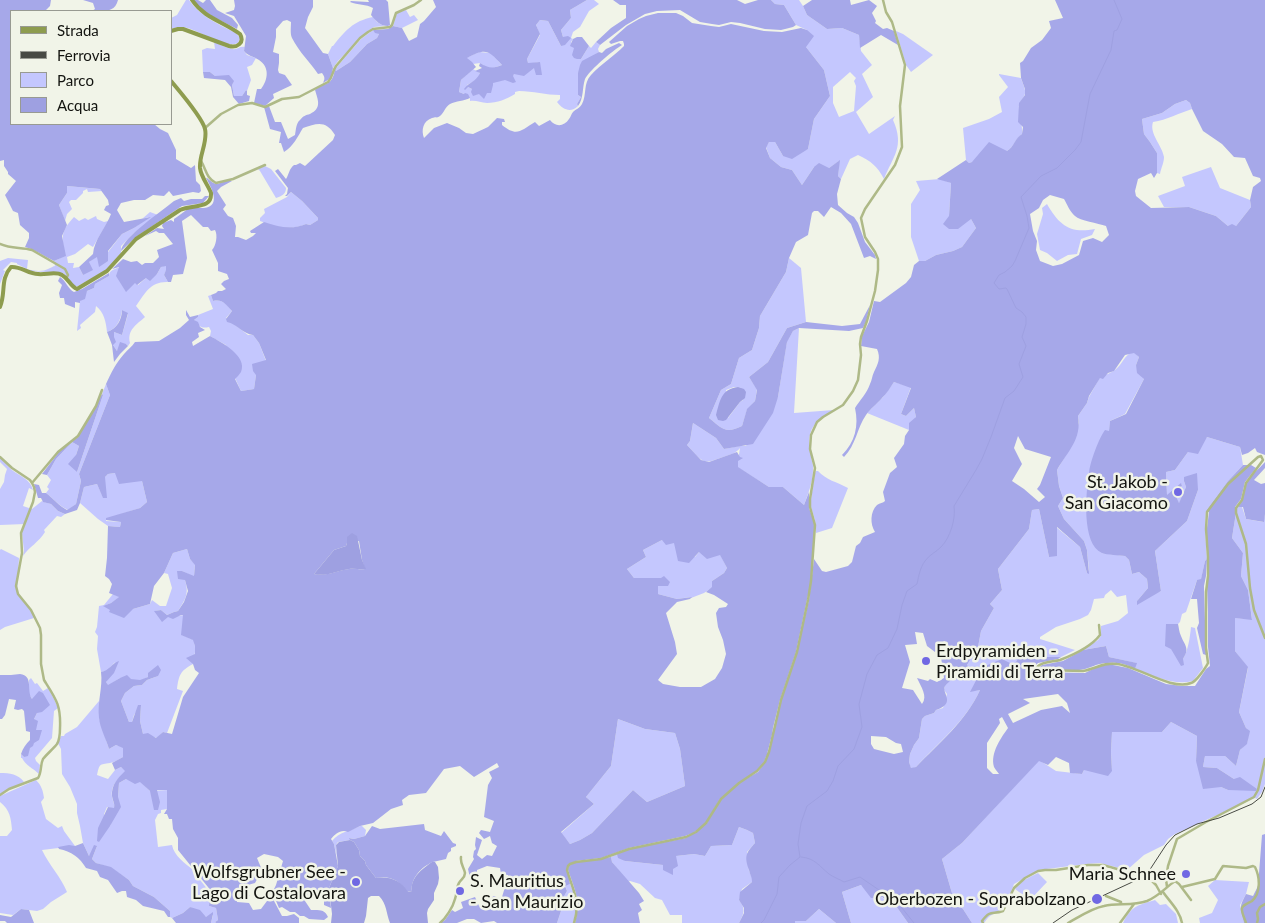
<!DOCTYPE html>
<style>
body{margin:0}
#map{position:relative;width:1265px;height:923px;overflow:hidden;background:#f1f4e8;font-family:Lato,sans-serif}
canvas{display:block}
.legend{position:absolute;left:10px;top:10px;width:162px;height:115px;box-sizing:border-box;background:#f1f4e8;border:1px solid #989a92;margin:0;padding:6px 9px;list-style:none;font-size:15px;color:#131410}
.legend li{display:flex;align-items:center;gap:10px;height:25px}
.legend b{width:25px;border:1px solid #989a92}
</style>
<div id="map">
<canvas width="1265" height="923"></canvas>
<ul class="legend">
<li><b style="height:6px;background:#8e9c4f"></b>Strada</li>
<li><b style="height:6px;background:#484a44"></b>Ferrovia</li>
<li><b style="height:14px;background:#c4c7fe"></b>Parco</li>
<li><b style="height:14px;background:#9ea0e1"></b>Acqua</li>
</ul>
</div>
<script>
const g = document.querySelector('canvas').getContext('2d');
g.lineJoin = 'round';
function fillPath(path, color) {
  g.fillStyle = color;
  g.fill(path, 'evenodd');
}
function stroke(path, color, width, dash) {
  g.strokeStyle = color;
  g.lineWidth = width;
  g.lineCap = dash ? 'butt' : 'round';
  g.setLineDash(dash || []);
  g.stroke(path);
}
function write(font, color, halo, rows, align = 'center') {
  g.font = font + ' Lato,sans-serif';
  g.lineWidth = 5;
  g.setLineDash([]);
  g.textBaseline = 'middle';
  g.strokeStyle = halo;
  g.fillStyle = color;
  for (const [text, x, y, turn = 0] of rows) {
    g.save();
    g.translate(x, y);
    g.rotate((+turn || 0) * Math.PI / 180);
    g.textAlign = isNaN(turn) ? turn : align;
    if (halo) g.strokeText(text, 0, 0);
    g.fillText(text, 0, 0);
    g.restore();
  }
}
const green = new Path2D(`
 M186,0H189C201,17 218,24 236,33L240,38L238,43C221,50 197,26 179,27C177,27 174,28 171,29V18L177,15Z
 M587,0H594L599,4L589,11L580,27L573,32L571,38L573,39L571,42L581,59L589,46L591,48L596,42L600,45L598,49L599,52L593,56L578,73V95L581,97L577,104L578,106C571,113 563,110 557,102L560,99V95C546,95 533,91 519,91L515,92V94C507,99 497,103 487,103C481,103 476,100 470,101V98L464,94L459,92L461,80L473,69L480,73L478,79L467,85L468,87L472,89L475,95C482,93 485,87 492,83C499,79 508,80 514,74L540,62L528,64L527,59L540,35L536,25L540,20L548,21L561,46L563,37L561,30L571,18L570,10Z
 M771,0H799L803,6L807,15L827,29L842,28L859,35L861,51L872,65L862,74L873,97L856,112L869,134L895,116L893,120C905,147 893,156 884,179C877,166 871,161 858,155L850,159L841,179L838,176L839,161L829,168L814,167L802,185L792,170L781,167L770,158L766,147L769,142H775L783,156L808,149L814,119L830,96L824,70L806,47L807,30L796,25L784,5L775,4ZM850,72L856,78L854,81L856,86L854,111L839,117L833,103V87Z
 M406,10L410,17L414,15L418,20L402,28L393,26L397,13Z
 M373,17L377,22L384,26L374,27L368,31L338,61L333,68L328,54L332,46H333C345,31 353,21 373,17Z
 M373,30L379,34L377,38L367,44L350,62L336,71L335,69L361,39Z
 M896,31L903,34L933,55L911,72L906,65Z
 M214,42C220,44 226,48 232,49C238,50 239,46 245,47L244,51L247,55L256,58L252,65L247,67L251,80L247,91L246,90L242,96H234L232,85L233,81L215,76L210,72H203L202,50L207,48L215,49Z
 M479,52L491,53L502,65L493,68H487L480,63L473,64L466,58Z
 M999,74L1021,78C1022,82 1026,89 1025,94C1023,100 1018,102 1019,109C1019,118 1023,125 1022,134C1015,139 1014,147 1007,151L969,163L966,160L963,128L989,119L1002,112L999,97L1008,87L999,75Z
 M1186,100L1190,103L1192,109C1179,113 1167,120 1153,122C1149,134 1162,145 1164,157C1164,163 1161,168 1160,174L1157,173V153L1150,142L1144,134L1142,119L1162,113L1175,104Z
 M265,166L271,169L286,188C286,194 282,196 276,198L260,171L258,169Z
 M1211,167L1220,188L1250,200L1251,207L1236,226H1228L1216,216L1189,207H1164L1158,196L1185,186L1182,177Z
 M940,179L951,183L949,216L971,219L976,228L962,247L953,251L936,255L925,261H919L911,237V204L920,190L916,181Z
 M67,186L100,189L102,191L88,192L87,189L83,191V193L76,200H71L69,202L72,209L67,214L65,221L59,205L67,193Z
 M291,192L302,201L318,218V220L310,225L306,224C291,231 275,227 260,221V218L265,213L264,209L287,197Z
 M1047,204C1059,225 1070,234 1095,229L1092,235L1081,239L1077,254L1068,255L1057,261L1047,253L1040,250L1037,234L1043,214L1042,208Z
 M150,212L158,215L134,233L121,246V253L106,270L78,286H74L66,276L63,273L31,271L17,264V263L11,262L3,270L5,271L0,284V261L8,258L28,260L27,269C33,271 43,272 48,269C51,268 53,266 55,266L54,261L65,256C62,237 60,232 74,217L79,221L85,218L88,220L96,216L97,219L104,222L108,221L93,247L88,244L75,254L67,257L68,263H74L73,268L79,267L83,275L89,262L97,256L108,252L122,234L134,228L149,217L142,219Z
 M789,258L801,268L806,322L787,328L768,362L749,377L757,389L755,401L747,410L742,426C725,434 723,429 709,418L721,390L731,384L739,358L752,350L759,328L760,316L786,272ZM734,387L741,388L743,400L740,402L728,418L726,390Z
 M166,265V271L164,275L168,282C151,281 145,293 136,306L145,317C136,325 127,330 130,343L128,346L126,344L117,351L113,345L114,332L122,335L128,314L122,310C121,319 117,329 107,332C106,322 104,312 96,306L95,312L80,325L81,328L77,331L80,301L87,291L94,288L95,284L109,276C109,270 115,269 120,267L138,285L146,278L157,274L161,267Z
 M211,295L213,301C223,299 226,304 232,311L226,318L248,335H253L259,343L266,361L256,375L254,389L241,391L235,378L226,345L210,336L211,331L209,327C201,329 199,326 194,320L198,317V315L213,309L208,296Z
 M799,328L794,413L834,410C813,423 806,429 811,455C811,460 814,465 813,470C813,482 808,494 804,505L783,487H769L737,467L740,448C736,453 732,454 726,456C701,465 705,464 687,445L690,441L693,423L716,438L724,449L739,446H746L778,397L787,341L793,331Z
 M1134,352L1139,357L1136,365L1144,379L1125,414L1110,421L1102,553L1125,556L1129,560L1132,574L1139,572L1147,579L1148,588L1137,601L1161,591L1155,551L1187,521L1198,490L1184,481L1186,487L1179,504L1174,492L1182,486L1181,484L1167,496L1166,472L1175,470L1188,452L1207,437L1240,447L1243,465L1228,481L1206,511L1205,529L1207,559L1205,561L1201,580H1197L1186,612L1182,614L1180,622L1178,624H1167L1171,648L1183,659C1188,651 1190,637 1191,627L1195,628L1203,668L1193,681C1174,686 1154,676 1135,669L1136,663L1109,657L1106,646L1083,650L1098,640L1101,636V626L1118,621L1128,613L1126,595L1117,597L1111,590L1105,595L1104,598L1094,599L1091,610L1088,615L1080,619L1056,627L1040,637V639L1075,650L1061,657H1019L1014,665L971,691L980,690C966,721 939,742 916,767L911,769L909,762L910,754L914,745L919,738L922,719L925,716L934,713L936,710L943,708L947,694L944,690L945,685L967,665L978,647L981,631L994,608L990,604L1002,590L998,569L1029,529L1032,510L1039,509L1049,557L1056,527L1080,547L1087,573L1089,570L1087,550L1084,541L1064,519L1058,506L1063,498L1059,486L1057,470L1066,455L1079,423L1078,416L1087,403L1089,397L1100,377C1103,376 1113,372 1115,370C1123,364 1124,354 1134,352Z
 M894,382L911,387L901,414L906,416L914,408L916,417L909,430L867,413L883,397Z
 M106,384L110,395L79,474L81,481L76,504L68,510C59,506 54,499 46,493L49,489L47,487L51,480L47,475L56,459L72,442L79,446L76,455L77,472L103,395L102,394Z
 M0,458C4,462 8,466 12,470C20,476 31,480 33,490L29,488L23,506L32,509L42,501L44,502L51,504L58,511L65,514L61,517L57,516L44,530L45,532C39,542 29,547 23,556L24,551L22,533L25,524L0,525V489L4,482L5,475L7,469L0,462Z
 M816,471H818C826,480 837,482 848,488L832,528L816,533L815,520L811,507V499L815,473Z
 M115,473L142,481L147,502L140,508L106,519V521L121,522L120,527L108,526L98,519L80,503L84,487L97,484L103,497L105,477L108,474Z
 M1235,507H1242L1246,519L1263,522L1265,514V784L1262,792L1257,799L1255,798L1175,834L1168,839L1164,845L1144,855L1127,870L1100,863L1086,864L1039,870L1014,884L1004,911C994,913 990,914 984,923H972L963,909L954,900L942,859L962,843L1039,760L1056,771L1082,774L1084,770L1112,771L1111,752L1112,732H1162L1171,722L1197,736L1196,761L1221,787L1228,790L1234,779L1217,768L1203,767L1205,756H1225L1236,766L1240,750L1247,743L1249,731L1246,728L1239,712L1248,668L1235,651V618L1252,619L1248,590L1241,576L1243,553L1232,538L1235,519Z
 M662,540L674,542L695,557L699,552L720,554L727,568L724,573L712,581L713,587L704,593L691,598V597L677,599L658,594V586L661,578H634L627,569L646,557L643,550Z
 M1,549L19,558L17,593L31,611L34,618L5,627L0,630V550Z
 M187,549L190,559L195,564L194,577L182,571C189,591 189,594 178,611L174,612L167,615L161,610L155,611L168,617L184,615L182,635L194,640C196,648 195,656 193,664C180,671 179,675 177,689L183,691L167,733L163,732L157,738L143,734L140,721L141,705L134,715L132,722H129L121,701L125,693L134,686L142,685L147,680L158,676L148,677L140,681L120,678L108,686L106,682L115,662L107,671L101,672L97,649L98,636L95,632L97,627L99,606L104,605L113,594L120,597L111,603L104,606L133,609L150,604L152,600L160,606H166L172,588L168,574L164,573L173,553Z
 M31,678L35,684L37,683L43,691L48,688L54,699L58,708L54,711L52,738L35,758L36,761L40,765L39,774C33,768 26,766 22,758H21V754L24,757L41,730H36L34,719L37,713L32,699L29,694V680Z
 M99,701V718L109,749L116,745L123,747V757C119,759 115,762 110,763C99,765 100,763 97,775L108,779L115,770L121,767L126,771C119,778 110,785 112,797C113,802 115,803 114,809L107,807L104,814L110,826L118,797L119,783L126,779L140,781L150,791L168,790L167,809L161,810V813L158,814L155,820L158,847L172,845C174,856 185,863 193,870C198,877 203,884 208,890L210,893L209,906L216,908L218,920L215,922L216,923H211L213,915L206,917L190,907L183,913L172,918L170,917V911L154,897L133,886L129,880L111,868L96,863L92,859L97,846L89,856L83,843L80,826L77,813V804L70,787L62,774L61,749L58,743L61,736H64L65,734L77,727Z
 M618,719L645,729L675,733L680,749L685,786L647,802L633,790L592,833L580,840L570,844L561,833L594,804L586,797L611,766Z
 M0,773C10,773 18,774 24,782L0,794Z
 M36,780C41,785 43,790 44,798L41,802L46,819L58,828L62,826L64,831L75,846L42,850C49,865 61,877 67,892L51,902L43,909L37,911L21,909L13,915L0,913V836H7L12,830C11,818 10,810 0,802V796Z
 M360,826H362L366,830L365,836L354,839L350,838V840L338,842L336,845L337,858L334,844L332,841C339,832 350,831 360,826Z
 M739,827L747,830L753,833L755,843L747,852L749,871L752,877V882L742,889L739,900C746,908 744,914 739,923H682V915H670L662,900L655,898L640,884L630,881L628,882L612,862L611,857L617,854L625,861L663,865L673,874V868L676,856L694,854L705,856L711,846L732,845Z
 M1038,873L1047,882L1030,900L1015,889C1020,881 1030,877 1038,873Z
 M1215,880L1249,882L1246,894L1240,905L1244,923H1200L1199,918L1212,913L1218,900L1208,886Z
 M570,884C577,900 578,906 573,923H557L562,908L563,898L567,891L565,885Z
 M861,885L896,906L908,923H851L842,892Z
 M1155,900L1160,905L1166,904L1176,914L1178,923H1123C1131,906 1138,905 1155,900Z
 M819,909L836,923H795V921H806Z`);
const forest = new Path2D(`
 M0,0H51L50,6L45,11H11V124H154L160,129L168,133L176,150V159L191,168L195,165L196,181L200,185L201,191L199,193L193,192L173,196L169,191L164,196L153,195L145,200H134L121,203L117,210L124,222L151,217L134,228L122,234L108,251V261L99,267L97,257L89,262L93,270L83,275L79,267L93,254C94,240 106,227 111,214L104,210L106,206L109,205L108,200L100,189L67,186V193L59,205L67,225L62,236L66,256L54,261C44,256 36,250 25,247L29,238V233L20,225L18,213L13,211L5,195L16,181L8,174V172L4,166V160L0,161Z
 M83,0H118C115,13 103,11 92,11L95,9L93,3Z
 M193,0H198L203,3L206,0H210L217,10L232,18L238,25L237,29C220,20 206,15 193,0Z
 M234,0H313V7L308,17L305,28L323,53L328,54L333,68L331,78L323,83C325,79 325,77 322,73L318,74C310,62 299,52 292,38C290,34 291,27 291,22L287,20L283,21L276,29V37L273,52L279,54V63L278,70L279,73L285,75L292,85L273,94L274,98L265,106L254,103L257,89H261C268,80 270,67 259,60C253,56 248,56 244,51L246,36L234,16L225,13L234,10L235,6Z
 M368,0H386L388,2L390,25L388,26C380,26 376,21 371,15L373,8C366,4 358,5 350,2L351,1L368,2H369Z
 M433,0H587L570,10L571,18L561,30L563,37L568,36L571,38L565,45L561,46L548,21L540,20L536,25L540,34L527,59L528,63L540,62L542,75H536L534,68L524,76L514,74L513,76L516,82L513,83L505,80L493,83V85L491,93H487L484,99L479,94L473,96L471,92L472,89L468,87L465,90L464,89C469,82 476,82 480,73L475,71L482,68L479,66L480,63C488,68 493,69 502,65C488,50 486,48 467,58L472,62L476,67L461,80L459,92L464,94L465,93L468,94L470,98C464,101 456,101 450,104C445,107 444,113 440,116C435,119 438,116 432,118C423,121 421,130 424,138L434,128L447,123L459,128L466,133L473,134L488,127L497,118L504,119L505,122H502V125C517,137 520,131 535,122L539,126L550,120C555,127 564,127 569,119C571,117 571,114 573,112C576,109 580,108 582,104C587,95 583,83 591,75C601,64 614,56 624,46V44L623,41H620L611,44L609,42L627,26L639,19L646,16L658,13H676L683,16L692,23L711,26L719,27L731,24L764,31L782,32L801,28L807,30L814,36L806,47L824,70L830,96L814,119L808,149L792,159L783,156L775,142H769L766,148L770,158L781,167L792,170L802,185L814,167L819,163L829,168L840,160L838,176L841,179L837,194L838,205L847,213L854,217L858,223L865,242L875,255L876,259L870,256L864,258L851,224L841,213L831,207L824,217L818,211H814L812,213L808,235L796,242L789,258L786,272L760,316L759,328L752,350L739,358L731,384L721,390L709,418C723,429 725,434 742,426L747,409L755,401L757,390L749,377L768,362L787,328L806,322L842,326L860,324L870,305L866,322L863,328L849,331L799,328L793,331L787,342L778,397L773,413L753,444L724,449L716,438L693,423L690,441L687,445L701,460L709,462L737,452L740,457L743,458L738,461V467L769,487H783L804,505L809,492V508L815,524L811,581L796,652L780,700L773,728L771,744L764,762L757,771L739,783L720,799L706,822L696,832L685,836L629,848L601,858L576,861L567,866L570,884L565,886L567,891L563,898L562,908L557,923H497L494,921L481,923L474,919H467L457,923H441L445,920L452,910L455,912L463,908L461,902L475,897L479,906L486,903L490,898L494,896L499,898L502,897L505,887L510,883L508,875L501,874L500,868L487,866L477,870V876L470,878L468,869L474,859L473,857L474,851L476,849L475,845L476,837L482,840L477,855L482,859L487,855L492,856L497,846L492,843L490,836L484,839L479,833L481,830L490,832L494,821L484,817L488,785L492,778L489,772L499,767L497,763L474,777L460,766L444,769L426,793L409,795L402,800L403,805L391,809L373,823L360,826L348,832C341,829 335,834 331,839L334,844L338,866L329,888L331,908L324,905V898L320,891H309L305,901L311,910C318,910 325,909 328,917L324,920L309,919L304,916H300L295,912H290L282,907L279,908L274,896L273,891L276,885L283,861L278,857L264,854L257,858L262,870L255,883L244,886L250,896L237,898V902L249,903L253,910L261,909L267,901L273,899L282,916H287L294,914L299,918V923H216L215,922L218,920L216,908L209,906L210,893L212,892L178,850V838L173,829L172,819H169L167,814H164L167,809V790H157L160,802L158,810H154L150,791L140,782L135,784L126,779L119,783L118,797L121,807L110,826L99,842L97,841L98,828L108,807L114,808C115,803 113,802 112,796C111,785 118,778 125,771L121,767L115,770L112,763L123,757V748L116,745L109,749C106,739 100,728 99,718C97,702 103,687 101,672C109,671 112,663 119,661L114,673L106,682L108,685L120,678L127,675L131,679L140,680L148,677V673L158,665L161,670L158,676L147,680L142,685L134,686L125,693L121,701L129,722H132L138,705H141L140,721L143,734L148,733L156,738L163,732L172,734L183,697L199,673L195,670L193,664L186,658L195,654V646L193,640L181,635L183,615H181L173,619L168,617L162,622L154,611L161,610L167,615L174,612L178,611L184,602L188,591L185,580L178,579L177,571H182L194,576L195,565L190,559L187,549L173,553L164,573L154,586L150,604L133,609L124,618L109,612L110,610L103,606L111,603L119,597L109,593L112,584L109,579L105,576L107,558L108,526L120,527L121,522L106,520V518L140,508L147,502L142,481L119,484L115,473L108,474L105,477L107,498H103L97,484L84,487L80,503L77,510L65,514L58,511L51,504L43,502L41,498H38L34,484L39,485L42,493H46C54,499 59,506 67,510L76,504L81,481L79,474L110,395L106,384C111,373 116,363 124,354C128,349 132,347 135,342L159,341L180,328L189,320L186,315V310L190,317L198,315V317L194,320L198,322L200,327L205,330L198,333L199,337L192,342L193,346L210,336C221,342 248,356 241,372C239,375 237,377 235,379L241,391L254,389L256,375L253,371L252,364L266,360L259,343L253,335C243,334 237,324 227,322L226,319L232,311C225,304 223,299 213,301L211,295L216,293L218,291H222L226,289L221,284L224,281L229,279L227,274L218,271V263L212,250C216,246 218,235 215,230L211,231L208,227H203L191,215L182,221L187,258L183,274L173,275L171,282H168L164,275L166,270V266L161,267L157,274L150,281L146,278L137,285L135,283L126,292L116,276L119,267L112,269L123,259L131,262L137,261L142,265L145,263H153L159,257L157,250L173,244L164,233H159L156,231L145,236L157,228L164,229L162,226L163,223L171,220L174,222V219C179,216 183,212 188,209C193,207 199,208 204,208C222,206 211,187 206,178H207C221,191 219,178 232,181L221,187L217,191L226,205L223,209L228,216L233,218L236,226L235,237H238L246,240L253,236L256,233H251L250,231L264,222C278,227 292,230 306,224L310,225L318,220V218L302,201L291,192L287,196H285L287,194L288,188L275,171L278,169L286,179C289,174 289,169 294,165H296L300,163L305,166L333,140L335,135C326,120 317,123 303,128C298,136 293,147 284,152L281,143H279L281,132L270,129L264,107L269,106L275,122H281L288,139L295,135C296,130 296,123 300,120C303,116 306,115 310,114C322,108 318,100 315,90C326,81 332,87 335,69L336,71L350,62L367,44L377,38L379,34L375,33L373,30L388,29L393,26L402,28L409,41L417,37L420,24L424,21L436,7ZM662,540L666,545L674,543L678,561L689,563L699,552L707,559L720,555L727,568L724,573L712,581V587L706,592L714,595L728,604L726,607L719,608L716,613L718,627L723,640L726,654L722,668L715,679L701,687H680L663,684L658,680L677,654L675,642L666,613L677,602L690,599L692,597L677,599L658,594V586H668L670,582L664,576L661,578H634L627,569L646,557L643,550ZM359,541L362,560L365,569C360,570 355,568 349,569C338,570 326,577 314,574L334,550L346,546L347,543ZM618,719L645,729L675,733L680,749L685,786L647,802L633,790L592,833L580,840L570,844L561,832L594,804L586,797L611,766Z
 M613,0H737L745,4L758,0H771L775,4L784,5L796,25L793,27L781,30L765,29L740,23L731,22L719,25L712,24L700,22L680,10L657,11L645,14L626,25L600,45L596,42L611,28L626,18V5H620Z
 M812,0H850L851,5L869,0L877,6L872,13L876,21L875,23L883,29L887,28L894,31L898,45L881,35L860,48L859,35L842,28L827,29L807,15L803,6Z
 M1055,0H1265V455L1257,452L1255,448L1248,453L1242,455L1240,447L1207,437L1198,454L1188,452L1175,470L1166,472L1167,495L1181,483L1182,486L1177,489L1174,492L1179,503L1186,487L1184,481V477L1197,473L1198,490L1187,521L1155,551L1161,591L1137,605V601L1148,588L1147,579L1139,572L1132,574L1129,560L1125,556C1119,555 1107,555 1102,553C1081,544 1086,492 1089,473C1090,462 1099,438 1105,430L1109,431L1110,421L1126,414L1144,379L1137,373L1136,365L1139,357L1134,353L1125,355L1114,371L1108,373L1103,379L1100,378L1089,396L1087,403L1078,416C1082,439 1068,451 1057,470L1059,486L1063,498L1058,506L1064,519L1084,541L1087,550L1089,574L1087,573L1080,547L1057,527V556L1049,557L1039,509L1032,510L1029,529L998,569L1002,590L990,604L994,608L981,631L978,647L967,665L970,670L958,679H951C950,682 947,683 945,686C941,693 957,703 936,710L934,713L925,716L922,719L919,738L914,745L910,754L909,762L911,768L916,767C939,743 966,721 980,690L970,692L983,667L1002,659L1014,665L1019,657H1061L1058,659L1038,663L1034,667L1036,672L1085,673L1099,666L1108,664L1128,668L1166,684L1182,686H1195L1206,669L1210,666L1208,647V612L1207,586V528L1209,512L1206,511L1228,481L1243,465H1251L1256,468L1245,482L1241,499L1235,507V519L1232,538L1243,553L1241,576L1248,590L1252,620L1235,618V651L1248,667L1239,712L1246,728L1250,731L1247,744L1240,750L1236,766L1225,756H1205L1203,767L1217,768L1234,779L1240,777L1257,789L1256,791L1228,790L1221,787L1203,789L1196,761L1197,736L1171,722L1162,732H1112L1111,752L1112,771L1108,776L1084,770L1082,774L1070,773L1069,763L1056,757L1048,765L1039,761L962,843L942,859L954,900L963,909L972,923H908L896,906L882,897L871,898L861,885L842,892L851,923H836L819,909L806,921H795V923H739L744,913V908L739,900L740,892L752,882C752,876 750,875 749,870C744,856 746,853 755,843L753,833L747,830L739,827L732,845L711,846L705,856L694,854L676,856L678,866L673,869V875L663,870V865L625,861L618,858L617,854L630,849L686,838L707,823L721,799L739,783L758,772L765,762L781,700L797,652L809,600L814,559L822,571L826,572L848,566L852,562L856,546L860,543L863,537L875,532C870,524 870,512 877,505C880,503 883,503 885,501L883,492L890,473L897,467L894,458L904,444L905,436L909,430V423L916,417L914,408L906,416L901,414L911,388L894,382C890,388 887,393 882,398C877,404 870,409 866,415C857,428 856,445 844,457L842,455C855,442 859,426 855,408C860,400 867,393 870,384C872,380 872,376 874,372C878,364 881,358 877,349L861,346L862,336L869,322L874,301L880,302L906,283L911,277L914,265L919,261H925L936,255L953,251L962,247L976,228L971,219L958,229H949L943,224L949,216L951,183L937,179L966,160L969,163L972,162L989,142L1007,151C1014,147 1015,138 1022,134L1023,127L1018,122L1019,103L1025,95V89L1021,78L1020,63L1023,61L1031,48L1042,40L1051,28L1049,21L1063,18ZM1186,100L1190,103L1192,109L1203,131L1222,144L1234,157L1245,158L1253,176L1260,178L1261,181L1253,187L1250,200L1251,207L1236,226L1232,224L1228,226L1216,216L1189,207L1151,208L1136,196L1135,191L1138,179L1151,173L1154,178L1157,173V153L1150,142L1144,134L1142,119L1162,113L1175,104ZM1050,195L1064,199C1067,204 1070,212 1075,216C1080,221 1098,223 1106,226L1109,235L1102,242L1093,238L1083,241L1079,255L1062,264L1053,266L1040,261L1036,250L1037,241L1033,231L1030,214L1039,208L1043,200ZM1018,436L1025,449L1051,457L1040,485L1037,489L1045,497L1039,502L1024,489L1012,481L1022,464L1014,448ZM915,632L923,633L927,646L935,652L944,641L947,643L941,657L944,678L937,682L930,679L928,681L917,678C921,687 928,696 922,704L913,690L902,688L910,662L905,645L917,644ZM1058,694L1067,703L1070,713L1062,706L1041,710L1013,723L1008,714L1030,703L1023,699ZM1002,717L1008,728C1001,738 990,753 994,767C995,769 997,771 999,774H993L987,768V743L1000,723L999,719ZM871,736L886,737L896,743L901,744L903,752L894,754L874,749L871,744Z
 M577,37H582L589,46L581,59H577L574,58L572,55L574,48L570,46L573,39Z
 M619,43L622,45L616,49C608,55 589,71 585,79C582,88 584,98 578,106L577,104L581,97L578,95V73L580,65L582,61L599,52L602,53L606,49Z
 M203,72H210L215,76L229,75L234,81L232,85L234,96H242L246,90L247,91V95L250,96L249,101L239,104L233,97L231,87L225,80L204,78Z
 M205,196H209L203,203L182,206L136,237L121,251C122,238 162,211 174,201L181,198L184,201L191,199H202Z
 M109,273V276L95,284L94,288L87,291L85,299L80,301V303L75,302V308L65,304L64,298H60L59,293L62,285L58,281L60,277C66,281 68,289 74,292L82,289Z
 M122,310L128,313L122,335L114,332V337L116,342L113,345L117,351L120,342L126,344L128,346L120,354L114,362L112,345L107,332C117,329 122,319 122,310Z
 M102,394L103,395L77,472L68,464L76,455L79,446L72,442L56,459L47,475L42,474L59,452L78,437Z
 M1265,462V468L1254,480L1261,484L1265,483V514L1264,522L1246,519L1243,507H1238C1244,498 1243,494 1246,484C1250,475 1259,469 1265,462Z
 M1207,559L1206,576L1204,586L1206,655L1203,654L1197,628L1199,623L1197,599H1191L1197,580L1201,579L1205,561Z
 M1166,624H1178C1179,628 1179,632 1181,636C1185,646 1190,648 1183,659L1184,665L1181,666L1171,649L1165,646Z
 M1106,646L1109,657L1137,663L1135,669C1124,662 1109,661 1096,665C1093,666 1089,668 1085,669C1071,672 1055,670 1041,668L1040,667L1042,665L1063,661L1083,650Z
 M20,674C34,676 26,690 32,699L39,691L43,693L50,705L42,712L37,713L34,719L38,721L36,730H42L39,740L34,743L33,746L30,748L28,756L24,757L21,754C23,748 26,744 30,740V732L26,731L24,711L22,709L18,710L14,709L16,700L9,699L5,715L2,719H0V675H11Z
 M424,824L425,830L441,836L444,831L453,843L456,844V846L451,848V851L448,853L446,859C442,860 437,861 433,862C422,866 410,879 412,891L407,892C400,880 389,875 376,878L366,865L365,861L360,856L359,850L354,842L350,840L349,838L354,839L365,836L372,826L380,829Z
 M1265,834V923H1244C1241,908 1238,909 1246,894L1253,896L1258,886L1262,835Z
 M83,843L89,856L94,845L97,846L92,859L96,863L111,867L129,880L133,886L154,897L170,911V917H168L164,911L143,906L136,900L127,897L126,891H122L117,893L108,880L100,877L97,871L86,868C80,858 71,851 59,849L58,847L69,845L75,846Z
 M611,857L612,862L639,893L644,901L639,904L642,910L638,913L640,923H575C581,901 575,890 568,870C568,865 572,864 576,862Z
 M190,907L200,910L206,917L213,912V914L211,923H176L172,918L183,913Z
 M21,909L29,910L34,923H7L5,921H0V915L11,917Z`);
const water = new Path2D(`
 M738,387L744,389L746,392L745,398L740,402L726,420L723,421L718,420L716,415C720,401 721,389 738,387Z
 M352,533L357,536L362,560L366,569C360,570 355,568 349,569C337,571 325,577 314,574L334,550L346,546L347,543V537Z
 M350,840L354,842L359,850L360,856L365,861L366,865L376,878C389,876 401,880 408,892L412,891C410,878 422,869 432,862H435L438,867L439,878L438,884L434,893V900L428,909L427,913L428,923H390C386,913 387,904 379,896H371L368,898L366,916L364,923H331L332,914L329,888L338,866L336,845L339,842Z`);
const stream = new Path2D(`
 M801,857C815,858 819,866 829,874C833,877 839,879 844,882L860,877L898,903L914,923
 M761,923L764,920L777,894L779,877L790,865L800,857L798,844L801,823L807,806L827,791L833,781L838,766L854,749L862,727L859,704L867,674L877,655L888,648L897,629L902,605L907,591L917,584C919,575 920,568 925,561C929,555 936,552 941,547C950,538 956,519 954,506L976,470L982,459L991,437L1005,398L1014,391L1023,377L1019,364L1026,346L1022,337L1026,324V317L1022,312L1016,308L1007,289L1006,288L999,289L994,283L999,275L1005,272L1012,266L1015,261L1029,228L1027,216L1021,197L1041,176L1057,168L1075,150L1081,142L1090,94L1111,50L1114,31L1117,30L1122,19L1114,0`);
const minor = new Path2D(`
 M205,128L221,114L238,105L252,103L265,107L282,99L299,97L328,82C333,77 332,72 336,66L360,38L368,32L373,29L390,27L392,25L396,13L414,5L421,0
 M201,161C206,169 206,178 216,183L233,179L265,165
 M0,244C11,249 21,247 32,250L65,269L68,275L66,279
 M0,457L12,468L30,480L32,483L34,487L35,492L33,502L21,533L22,553L16,586L18,594L31,610L40,628L41,635V664L44,680C56,699 61,705 60,728C60,734 60,739 57,744C53,749 47,754 43,759C40,765 42,772 38,778L9,789L0,795
 M32,483L58,452L78,436L96,406L102,390
 M1037,667L1039,669L1043,670L1083,671C1096,669 1103,662 1117,664C1137,666 1172,691 1191,683C1196,682 1206,667 1208,663L1206,648V592L1208,576V557L1206,529L1207,512L1228,484L1258,457L1261,456L1263,460L1246,483L1242,500L1236,508V513L1246,544L1250,588L1254,610L1265,638
 M1037,667C1043,661 1052,662 1060,660C1073,655 1091,647 1100,635L1099,625
 M1167,887L1166,879L1168,866L1177,839L1206,822L1254,797L1258,790L1265,759
 M1182,887L1215,879L1223,866L1246,868L1253,866L1255,867C1260,877 1261,893 1252,901C1249,903 1244,904 1242,908C1241,912 1245,919 1246,923
 M1163,892C1170,902 1180,911 1182,923
 M1106,896L1121,902V904
 M440,923C446,918 453,907 455,899C457,894 456,888 459,883C461,879 465,878 465,873C464,867 460,864 461,857
 M574,923C581,901 573,891 567,870L568,866L570,864L576,862L601,859L629,849L686,837L696,832L706,823L721,799L739,783L757,771L765,762L769,752L781,700L797,652L808,600L811,581L815,525L810,507V499L815,468L810,449L811,435L817,422L823,417L843,405L853,391L858,380L861,355L860,344L861,337L867,321L875,291L878,270V259L875,252L865,237L861,218L865,209L895,165L902,147L900,106L905,65L892,22L886,12L883,0
 M983,923L982,921C991,909 992,915 1003,911L1014,888L1025,878L1038,871L1045,870H1056L1088,865H1103L1149,878L1156,885L1161,894
 M1068,923C1079,917 1092,908 1104,906C1118,903 1133,906 1147,901C1159,896 1165,888 1175,881L1179,884L1191,900
 M1120,923L1134,904
 M1257,923L1258,919L1257,913L1260,907L1265,904`);
const secondary = new Path2D(`
 M171,31L178,29H183L229,46C237,48 245,43 240,34C224,22 204,18 192,0
 M0,307C6,293 0,279 11,267C21,266 28,274 38,274C46,275 56,271 62,275C69,279 70,286 77,289L107,271L136,239L180,210C192,204 212,210 211,193C208,185 201,177 200,168C199,155 208,142 205,129C202,117 180,92 171,81`);
const rail = new Path2D(`
 M1053,923L1072,910L1141,878L1149,871L1166,845L1175,835L1197,824L1219,818L1252,804L1261,797L1265,787`);
const markers = [
 [1178,492,5,"#7068e3"],
 [926,661,5,"#7068e3"],
 [1186,874,5,"#7068e3"],
 [356,882,5,"#7068e3"],
 [460,891,5,"#7068e3"],
 [1097,899,6,"#7068e3"]
];
const poiNames = [
 ["St. Jakob -",1168,482],
 ["San Giacomo",1168,503],
 ["Erdpyramiden -",936,651,"left"],
 ["Piramidi di Terra",936,672,"left"],
 ["Wolfsgrubner See -",346,872],
 ["Lago di Costalovara",346,893],
 ["Maria Schnee",1176,874],
 ["S. Mauritius",470,881,"left"],
 ["- San Maurizio",470,902,"left"],
 ["Oberbozen - Soprabolzano",1086,899]
];
fillPath(green, '#c4c7fe');
fillPath(forest, '#a6a8e9');
fillPath(water, '#9ea0e1');
stroke(stream, '#9ea0e1', 1);
stroke(minor, '#aeb987', 2.5);
stroke(secondary, '#8e9c4f', 4);
stroke(rail, '#484a44', 1);
for (const [x, y, r, color] of markers) {
  const dot = new Path2D();
  dot.arc(x, y, r, 0, 2 * Math.PI);
  g.fillStyle = color;
  g.fill(dot);
  stroke(dot, '#f1f4e8', 2);
}
write('18px', '#131410', '#f1f4e8', poiNames, 'right');
</script>
